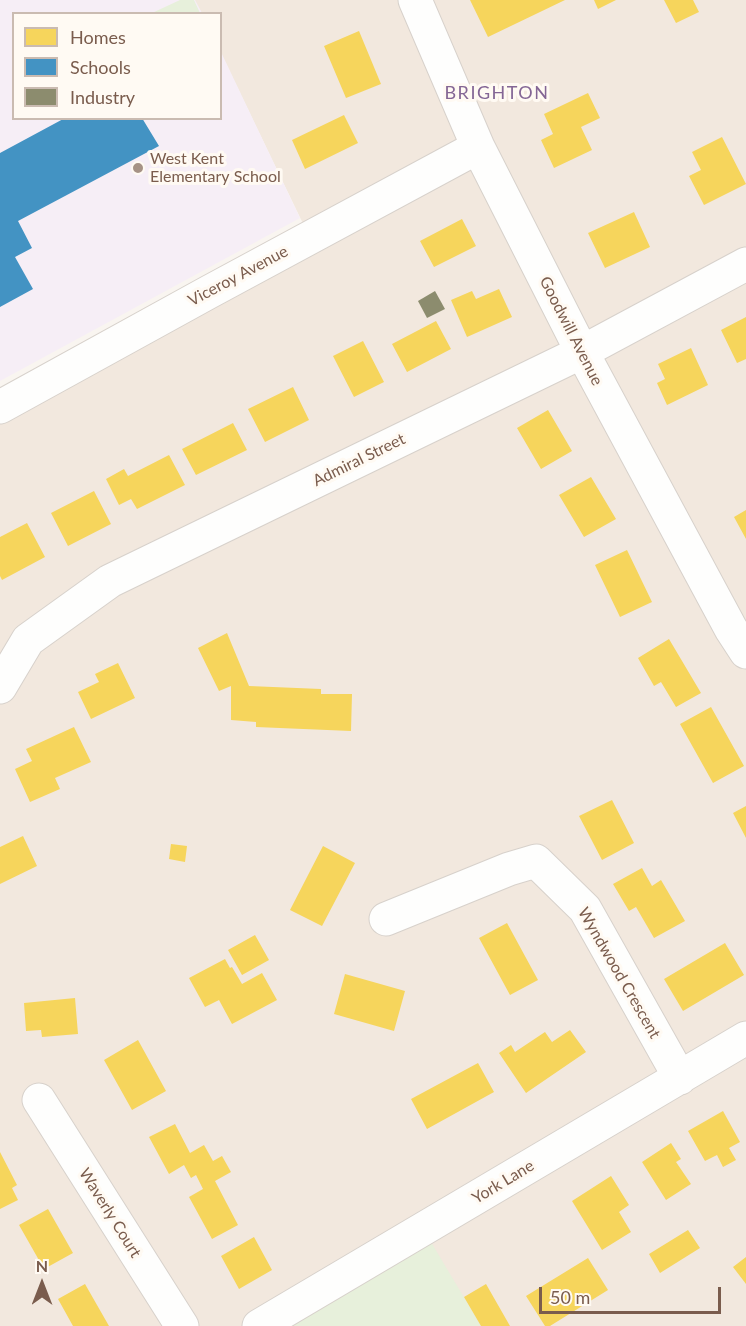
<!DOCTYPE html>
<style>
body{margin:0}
#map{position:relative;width:746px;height:1326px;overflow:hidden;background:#f9f5f0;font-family:Lato,sans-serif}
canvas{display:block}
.legend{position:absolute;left:12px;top:12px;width:210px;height:108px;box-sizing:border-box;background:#fffaf3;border:2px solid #cabbb1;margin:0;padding:8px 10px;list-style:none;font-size:18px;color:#7a5c4d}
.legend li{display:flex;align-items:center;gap:12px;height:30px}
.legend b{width:30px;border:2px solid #cabbb1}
.north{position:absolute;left:12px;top:1254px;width:60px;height:60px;-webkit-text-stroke:4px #fffaf3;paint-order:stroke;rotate:0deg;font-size:16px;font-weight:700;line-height:24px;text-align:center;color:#7a5c4d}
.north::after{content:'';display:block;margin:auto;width:21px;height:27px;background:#7a5c4d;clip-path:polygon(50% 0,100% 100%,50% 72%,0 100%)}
.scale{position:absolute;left:539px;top:1287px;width:182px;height:27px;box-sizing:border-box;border:3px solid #7a5c4d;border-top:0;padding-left:8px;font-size:18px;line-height:21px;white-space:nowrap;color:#7a5c4d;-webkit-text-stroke:4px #fffaf3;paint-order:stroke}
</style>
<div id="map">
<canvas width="746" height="1326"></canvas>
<ul class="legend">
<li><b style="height:16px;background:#f6d55c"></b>Homes</li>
<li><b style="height:16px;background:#4393c3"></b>Schools</li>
<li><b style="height:16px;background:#8c8c6e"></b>Industry</li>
</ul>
<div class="north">N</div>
<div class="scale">50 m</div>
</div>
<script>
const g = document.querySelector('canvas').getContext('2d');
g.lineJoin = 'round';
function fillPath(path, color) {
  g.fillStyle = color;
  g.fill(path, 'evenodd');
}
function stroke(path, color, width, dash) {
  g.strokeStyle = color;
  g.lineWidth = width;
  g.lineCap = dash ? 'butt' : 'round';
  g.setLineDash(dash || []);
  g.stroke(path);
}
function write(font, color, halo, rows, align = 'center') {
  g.font = font + ' Lato,sans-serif';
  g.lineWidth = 6;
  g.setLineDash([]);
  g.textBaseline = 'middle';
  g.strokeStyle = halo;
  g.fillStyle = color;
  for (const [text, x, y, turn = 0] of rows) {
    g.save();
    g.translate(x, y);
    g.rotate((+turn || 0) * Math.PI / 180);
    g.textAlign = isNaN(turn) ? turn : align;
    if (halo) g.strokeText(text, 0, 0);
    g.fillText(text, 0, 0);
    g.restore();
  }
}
const residential = new Path2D(`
 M194,0H746V1326H0V407L310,238L221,54L220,14L200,13Z`);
const education = new Path2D(`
 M0,0H195L202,13L14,14V118H220L221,52L300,218L0,381Z`);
const green = new Path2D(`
 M180,0H194L200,13H152Z
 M431,1242L481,1326H288Z`);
const homes = new Path2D(`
 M470,0H565L488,37Z
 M594,0H616L598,9Z
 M664,0H693L699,12L676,23Z
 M359,31L381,84L346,98L324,46Z
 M588,93L600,118L581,127L592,150L554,168L541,140L553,134L544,114Z
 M344,115L358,143L305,169L292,140Z
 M722,137L746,184L704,205L689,176L701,170L692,152Z
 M634,212L650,247L605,268L588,233Z
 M462,219L476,246L434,267L420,241Z
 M499,289L512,317L467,337L451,300L472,291L476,299Z
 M746,317V359L737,363L721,330Z
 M436,321L451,349L407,372L392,344Z
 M363,341L384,382L354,397L333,356Z
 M691,348L708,385L667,405L657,383L665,379L658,364Z
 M293,387L309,420L265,442L248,409Z
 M548,410L572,451L541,469L517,428Z
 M233,423L247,450L196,475L182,449Z
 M169,455L185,485L137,509L131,499L119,505L106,479L124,469L128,476Z
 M591,477L616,519L584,537L559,495Z
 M94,491L111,524L68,546L51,513Z
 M746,510V539L734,517Z
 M27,523L45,557L2,580L0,576V537Z
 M627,550L652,602L620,617L595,565Z
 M227,633L249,686L321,689V694H352L351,731L256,727V722L231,720V686L219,691L198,648Z
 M669,639L701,693L676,707L661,682L654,686L638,658Z
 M118,663L135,698L91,719L78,692L99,682L95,674Z
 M711,707L744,766L713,783L680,724Z
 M74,727L91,762L55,778L60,789L30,802L15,769L32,761L26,749Z
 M612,800L634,843L602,860L579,816Z
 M746,806V838L733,813Z
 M23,836L37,866L0,884V847Z
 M171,844L187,846L185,862L169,859Z
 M323,846L355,863L322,926L290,910Z
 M642,868L652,886L661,880L685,921L654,938L636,907L629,911L613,884Z
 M507,923L538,980L510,995L479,938Z
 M255,935L269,960L242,975L228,950Z
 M725,943L744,975L683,1011L664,979Z
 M225,959L230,968L232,967L242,984L262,973L277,1000L232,1024L219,1000L205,1007L189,978Z
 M345,974L405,991L394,1031L334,1014Z
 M75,998L78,1034L42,1037L41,1030L26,1031L24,1003Z
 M570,1030L586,1052L526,1093L499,1053L511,1045L515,1052L545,1032L552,1042Z
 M138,1040L166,1091L132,1110L104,1060Z
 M478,1063L494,1092L427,1129L411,1099Z
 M723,1111L740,1142L729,1148L736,1160L723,1167L717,1155L705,1161L688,1131Z
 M175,1124L190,1153L204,1145L213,1161L222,1156L231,1172L215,1181L238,1225L212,1239L189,1197L203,1189L196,1175L191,1178L184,1165L169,1174L149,1137Z
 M671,1143L681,1159L676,1162L691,1184L666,1200L642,1162Z
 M0,1152L17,1185L12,1188L18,1200L0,1209Z
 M611,1176L629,1205L619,1212L631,1232L602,1250L572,1201Z
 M48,1209L73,1253L44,1269L19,1225Z
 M688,1230L700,1248L660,1273L649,1254Z
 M254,1237L272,1270L239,1289L221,1256Z
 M746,1257V1284L733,1267Z
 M588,1258L608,1290L550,1326H545L526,1296Z
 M85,1284L109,1326H73L58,1299Z
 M486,1284L510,1326H481L464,1297Z`);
const schools = new Path2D(`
 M65,118H142L159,146L18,221L32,248L15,257L33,289L0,307V153Z`);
const industry = new Path2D(`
 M435,291L445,309L427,318L418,301Z`);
const minor = new Path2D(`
 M415,0L478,147L582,352L731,629L746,652
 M0,407L209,292L478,147
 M0,687L28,640L110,581L582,352L746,264
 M386,919L509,869L536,861L585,909L680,1078
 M39,1100L182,1326
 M259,1326L746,1038`);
const markers = [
 [138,168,6,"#a69286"]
];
const poiNames = [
 ["West Kent",150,159],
 ["Elementary School",150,177]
];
const streetNames = [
 ["Viceroy Avenue",238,276,-28],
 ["Goodwill Avenue",571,331,63],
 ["Admiral Street",359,460,-26],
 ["Wyndwood Crescent",619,973,60],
 ["York Lane",503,1182,-31],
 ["Waverly Court",110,1213,58]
];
const neighbourhoodNames = [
 ["BRIGHTON",497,93]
];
fillPath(residential, '#f2e8de');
fillPath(education, '#f6eef6');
fillPath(green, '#e7f0db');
fillPath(homes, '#f6d55c');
fillPath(schools, '#4393c3');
fillPath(industry, '#8c8c6e');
stroke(minor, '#d7d1cb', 35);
stroke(minor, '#fefefd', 33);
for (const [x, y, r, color] of markers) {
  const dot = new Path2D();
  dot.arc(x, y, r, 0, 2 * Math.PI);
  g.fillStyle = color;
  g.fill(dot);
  stroke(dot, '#fffaf3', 2);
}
write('16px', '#7a5c4d', '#fffaf3', poiNames, 'left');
write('16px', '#7a5c4d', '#fffaf3', streetNames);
g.letterSpacing = '1.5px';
write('18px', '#846695', '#fffaf3', neighbourhoodNames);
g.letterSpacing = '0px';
</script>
